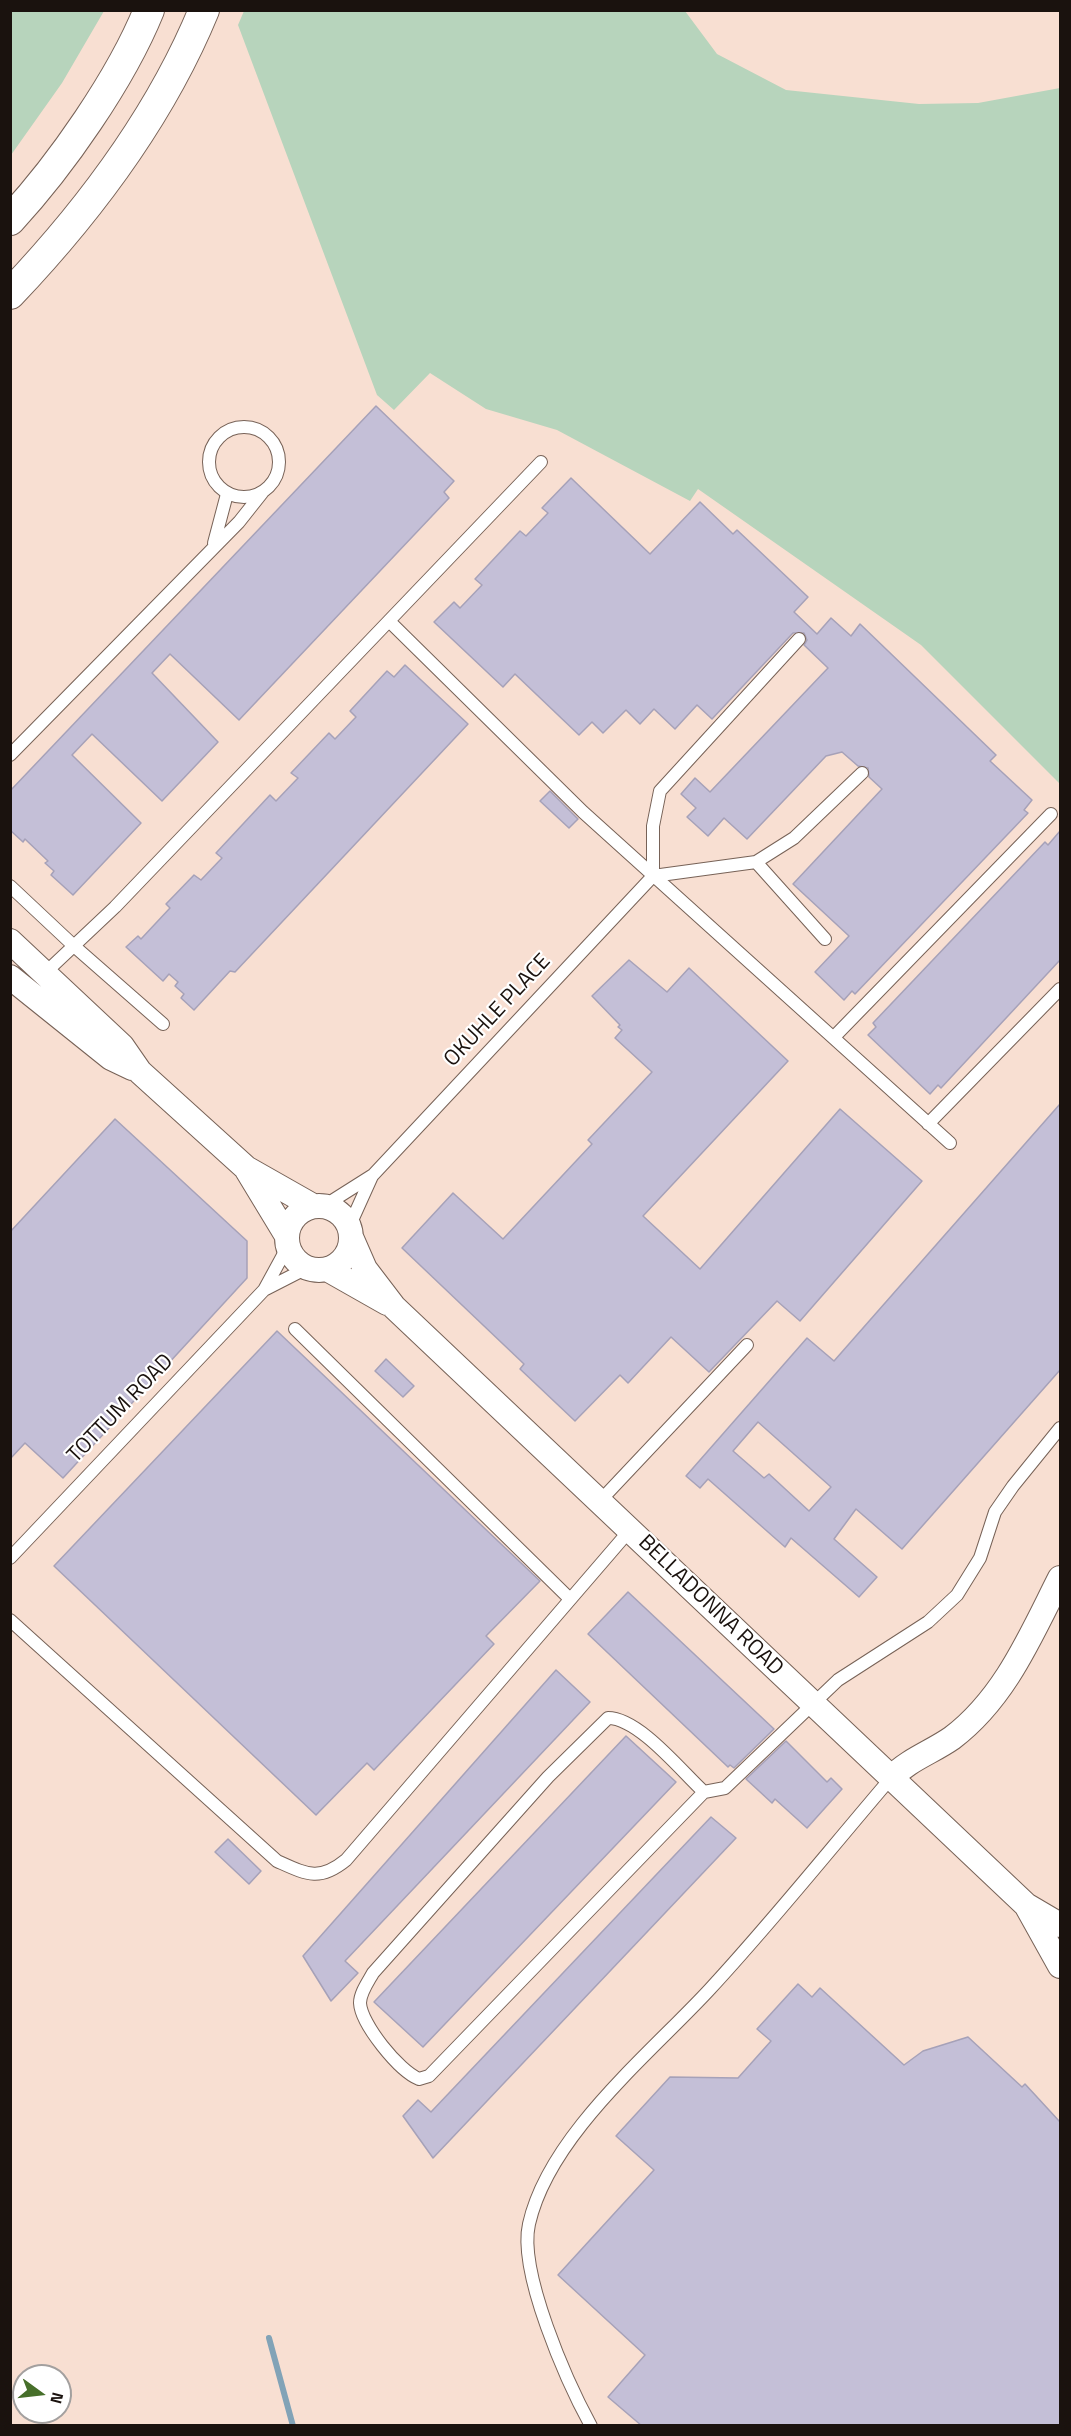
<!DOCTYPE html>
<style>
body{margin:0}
#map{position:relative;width:1071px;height:2436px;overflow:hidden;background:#f8dfd2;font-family:"Titillium Web",sans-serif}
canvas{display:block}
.frame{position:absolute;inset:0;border:12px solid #1a120e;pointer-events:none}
.north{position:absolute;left:12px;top:2364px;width:60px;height:60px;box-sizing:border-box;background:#fff;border:2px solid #a3a09f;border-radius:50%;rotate:105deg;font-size:16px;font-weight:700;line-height:24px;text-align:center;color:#1a120e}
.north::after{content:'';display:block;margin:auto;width:21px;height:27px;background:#476f2a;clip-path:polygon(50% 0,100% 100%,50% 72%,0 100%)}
</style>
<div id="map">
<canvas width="1071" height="2436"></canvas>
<div class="frame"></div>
<div class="north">N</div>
</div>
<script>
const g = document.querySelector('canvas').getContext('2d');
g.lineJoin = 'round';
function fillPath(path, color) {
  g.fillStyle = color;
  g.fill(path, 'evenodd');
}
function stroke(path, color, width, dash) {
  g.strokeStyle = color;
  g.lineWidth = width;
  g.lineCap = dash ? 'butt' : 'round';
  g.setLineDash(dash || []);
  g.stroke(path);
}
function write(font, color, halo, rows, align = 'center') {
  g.font = font + ' "Titillium Web",sans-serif';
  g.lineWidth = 4.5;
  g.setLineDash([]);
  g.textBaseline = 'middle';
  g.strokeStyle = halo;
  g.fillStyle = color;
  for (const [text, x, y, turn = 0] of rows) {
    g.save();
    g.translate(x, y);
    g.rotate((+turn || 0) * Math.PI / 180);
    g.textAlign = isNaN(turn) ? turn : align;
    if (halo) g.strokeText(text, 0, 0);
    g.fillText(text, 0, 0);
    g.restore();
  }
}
const green = new Path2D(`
 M11,10L104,11L62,83L11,155Z
 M244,11H685L717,54L786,90L919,104L978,103L1060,88V784L921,645L698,489L690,501L557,430L486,409L430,373L394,410L377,395L238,25Z`);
const stream = new Path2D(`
 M269,2338L293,2426`);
const building = new Path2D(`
 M376,406L454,481L444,492L449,498L239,720L170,654L152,673L218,742L162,801L92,734L72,755L141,823L73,895L51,875L54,871L45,863L48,861L25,839L23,842L10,830V791Z
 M571,478L650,554L700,502L733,534L737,530L808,597L794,612L817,634L831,618L851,636L860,624L996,755L990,761L1032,800L1024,810L1028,813L855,994L852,991L844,1000L815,972L849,936L793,884L882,789L869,777L868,768L858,766L842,752L826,756L747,839L724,818L708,836L687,817L696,808L681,794L695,778L710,792L828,668L804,645L807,640L804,633H793L712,719L697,705L675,729L654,709L640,724L626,710L603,733L592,722L579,735L515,674L503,687L434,622L454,602L460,608L482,585L475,579L520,531L526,536L548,513L542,508Z
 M405,665L468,724L235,972L230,971L194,1010L181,998L184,994L175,986L178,982L169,974L163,981L126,947L138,936L141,939L170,908L166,904L194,875L201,880L222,858L216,853L270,795L276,801L298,778L291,773L329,733L335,739L356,717L350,711L387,671L394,677Z
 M550,791L578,819L569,828L540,801Z
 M1060,831V960L941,1088L938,1085L930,1094L868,1035L876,1027L873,1023L1045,842L1048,845Z
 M629,960L667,992L689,968L788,1061L643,1216L700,1269L840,1109L922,1181L800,1321L777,1301L709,1372L671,1337L628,1383L620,1375L575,1421L520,1369L524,1364L402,1248L453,1193L503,1239L592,1144L588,1140L652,1072L615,1038L622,1030L618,1027L620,1025L592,996Z
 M1060,1104V1370L902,1549L856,1509L834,1539L877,1577L859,1597L791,1538L785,1547L708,1479L700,1488L686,1476L807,1338L834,1361ZM758,1422L831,1487L809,1511L769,1474L764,1478L733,1451Z
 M115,1119L247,1241V1278L63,1478L25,1443L10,1459V1232Z
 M277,1331L540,1581L486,1636L494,1644L374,1770L367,1763L316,1815L54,1566Z
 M386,1359L414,1386L403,1397L375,1371Z
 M628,1592L774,1729L734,1768L730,1765L728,1767L588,1634Z
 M556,1670L590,1702L345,1961L358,1973L331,2001L303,1956Z
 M626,1736L676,1782L423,2047L374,2002Z
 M786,1741L827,1782L831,1778L842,1789L807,1828L775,1799L772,1803L746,1779Z
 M711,1817L736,1838L433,2158L403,2116L418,2100L431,2112Z
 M228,1839L261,1871L249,1884L215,1852Z
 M798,1984L812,1997L820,1988L904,2065L923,2051L968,2037L1022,2087L1025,2084L1060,2122V2426H642L608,2397L645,2355L558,2275L654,2170L616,2136L670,2077L738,2078L771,2041L757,2029Z`);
const service = new Path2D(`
 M209 462a35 35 0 1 1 70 0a35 35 0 1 1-70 0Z
 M214,543L227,494
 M389,621L583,812L950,1143
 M10,755L239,522L262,493
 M756,862L825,939
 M653,876V826L660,791L799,639
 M653,876L756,862L794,838L862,773
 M10,886L74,946L163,1024
 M45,973L115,907L541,462
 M834,1037L1051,814
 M928,1124L1060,989
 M324,1206L373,1175L653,876
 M349,1227L372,1176
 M264,1290L307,1268
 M295,1329L570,1599
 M600,1501L747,1345
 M10,1558L264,1290L288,1246
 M10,1620L277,1861C306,1874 319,1882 346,1860L630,1530
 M704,1792C682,1772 639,1718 608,1718L548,1777L373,1973C368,1982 360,1993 360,2003C361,2024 399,2071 419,2079L429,2076L704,1792L725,1788L838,1680L928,1622L957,1595L980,1558L995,1512L1013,1486L1060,1428
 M591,2426C567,2382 518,2272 529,2224C549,2135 650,2054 710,1989C773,1921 831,1848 891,1778`);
const minor = new Path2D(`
 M10,941L122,1046L140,1072L246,1168L313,1206
 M10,977L111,1058L132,1068
 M247,1170L287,1236
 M287 1238a32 32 0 1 1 64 0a32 32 0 1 1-64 0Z
 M351,1237L365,1269L394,1307L1026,1905L1060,1925
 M327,1269L387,1303
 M891,1778C908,1760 932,1752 952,1738C1005,1698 1031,1635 1060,1578
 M1026,1905L1060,1966`);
const tertiary = new Path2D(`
 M10,220C61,165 121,79 149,10
 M10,294C89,211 160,117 204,10`);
const streetNames = [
 ["OKUHLE PLACE",498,1011,-47],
 ["TOTTUM ROAD",121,1409,-46],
 ["BELLADONNA ROAD",710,1606,44]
];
fillPath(green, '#b7d4bc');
stroke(stream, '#82a3b7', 6);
fillPath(building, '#c4bfd7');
stroke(building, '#a6a1b8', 1.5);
stroke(service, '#776257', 14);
stroke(minor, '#776257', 26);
stroke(tertiary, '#776257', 32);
stroke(service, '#fff', 12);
stroke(minor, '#fff', 24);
stroke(tertiary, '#fff', 30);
write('22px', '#1a120e', '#fff', streetNames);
</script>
